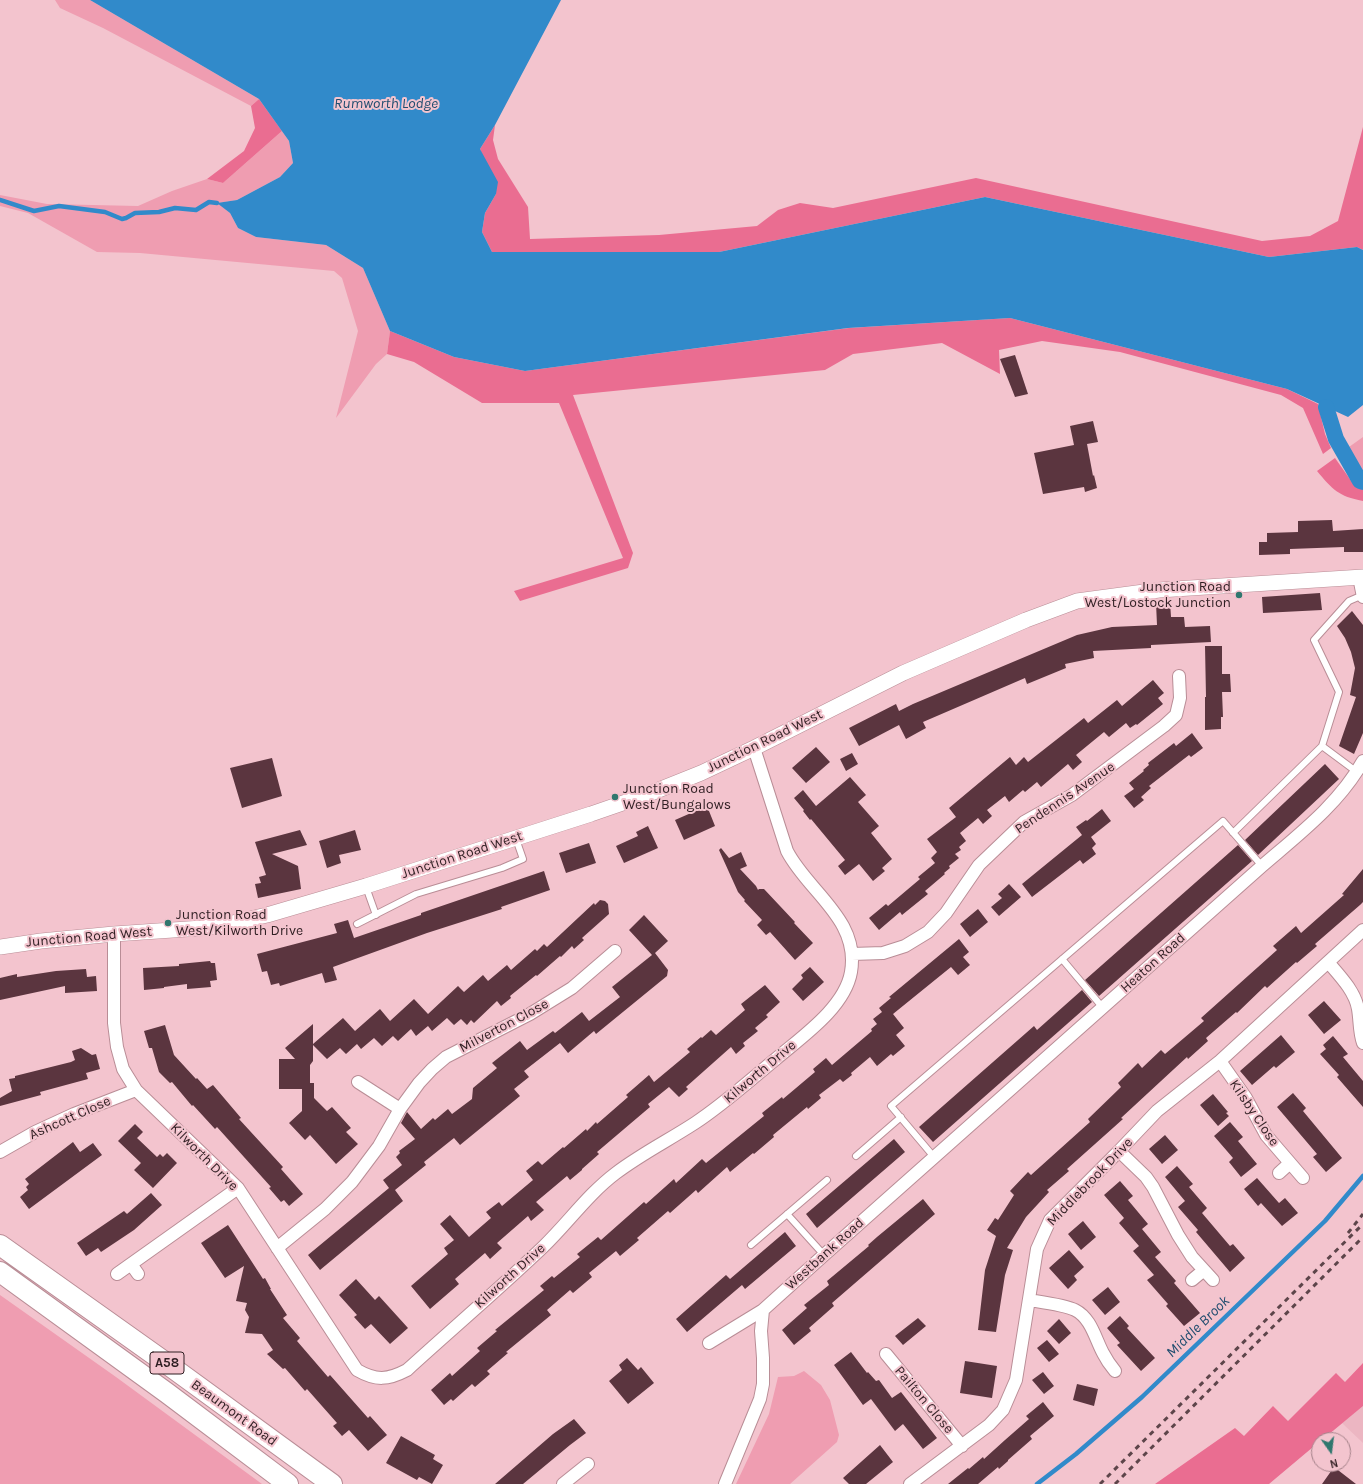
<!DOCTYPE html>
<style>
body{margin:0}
#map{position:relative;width:1363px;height:1484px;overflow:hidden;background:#f3c4ce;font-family:Karla,sans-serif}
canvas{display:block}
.north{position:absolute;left:1311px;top:1432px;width:40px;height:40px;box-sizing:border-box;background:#f3c4ce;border:1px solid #a5828a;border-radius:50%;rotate:166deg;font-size:11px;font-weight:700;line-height:16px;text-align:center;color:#301f23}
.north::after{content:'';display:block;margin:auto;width:14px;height:18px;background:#30776e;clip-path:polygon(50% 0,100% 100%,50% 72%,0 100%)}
</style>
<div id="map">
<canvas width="1363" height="1484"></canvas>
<div class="north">N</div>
</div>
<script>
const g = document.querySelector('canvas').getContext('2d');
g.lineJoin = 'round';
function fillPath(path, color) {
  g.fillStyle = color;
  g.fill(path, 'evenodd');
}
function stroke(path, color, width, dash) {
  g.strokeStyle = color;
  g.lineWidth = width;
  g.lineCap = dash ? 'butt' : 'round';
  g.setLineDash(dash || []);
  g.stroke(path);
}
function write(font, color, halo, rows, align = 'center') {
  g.font = font + ' Karla,sans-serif';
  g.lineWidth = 4;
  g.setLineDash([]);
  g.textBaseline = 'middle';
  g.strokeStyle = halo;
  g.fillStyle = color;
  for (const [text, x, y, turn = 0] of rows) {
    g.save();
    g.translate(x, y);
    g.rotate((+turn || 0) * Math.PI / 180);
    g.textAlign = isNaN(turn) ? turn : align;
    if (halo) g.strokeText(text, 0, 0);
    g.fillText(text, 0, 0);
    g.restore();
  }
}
const built = new Path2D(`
 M1363,1406V1443L1342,1423Z`);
const green = new Path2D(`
 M55,0H90L259,99L251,106L103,28L60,8Z
 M282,131L289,141L293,163L280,177L237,200L218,203L230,213L238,228L256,237L326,245L363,268L390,331L387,354L376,364L336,418L358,331L342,278L334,271L140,253L97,252L28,213L0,206V195L47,204L138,206L172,191L207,179L223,183Z
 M1363,437V473L1349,447Z
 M0,1295L116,1377L262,1484H0Z
 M804,1371L821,1385L830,1400L839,1435L837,1442L790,1484H736L769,1414L778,1377L794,1376Z`);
const forest = new Path2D(`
 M259,99L282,131L223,183L207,179L244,151L255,128L251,106Z
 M495,125L493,140L498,159L528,207L530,239L659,235L757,226L778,210L800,203L833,208L976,178L1262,241L1310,236L1338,221L1363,127V250L1357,247L1269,257L985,197L719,252H492L482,232L485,213L496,194L480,149Z
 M1010,318L1287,389L1318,404L1325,434L1331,448L1323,454L1303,408L1281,395L1120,352L1042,341L999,350L1000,374L942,343L853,354L825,370L573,395L633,553L628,568L520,601L514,591L623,558L559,403H482L414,362L387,354L390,331L454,357L525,371L849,328Z
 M1335,458L1352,482L1363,490V501C1338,496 1333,490 1317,471Z
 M1363,1363V1406L1322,1440H1319V1442L1269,1484H1155L1235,1428L1244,1436L1273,1406L1288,1421L1336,1373L1345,1382Z`);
const water = new Path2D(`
 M90,0H561L495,125L480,149L498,182L496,194L485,213L482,232L492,252H719L985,197L1269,257L1357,247L1363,250V405L1348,417L1287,389L1010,318L848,328L525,371L454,357L390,331L363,268L326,245L256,237L238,228L230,213L217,203L237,200L280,177L293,163L289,141L259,99Z`);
const stream = new Path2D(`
 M0,200L34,211L59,206L105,212L122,219L126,218L135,213L159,212L175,208L196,210L209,202L217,203
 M1037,1484L1076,1454L1142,1397L1325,1221L1363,1176`);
const canal = new Path2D(`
 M1326,407L1336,439L1360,481L1363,482`);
const building = new Path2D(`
 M1015,355L1028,394L1015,397L1000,359Z
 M1093,421L1098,442L1087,444L1093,476L1094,475L1097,488L1085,492L1084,487L1043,494L1034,453L1074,445L1070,426Z
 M1332,520L1333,531L1363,529V552H1344V547L1290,549V554L1259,555V542H1267V533L1298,532V521Z
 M1320,593L1322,610L1263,613L1262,597Z
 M1170,602L1171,617H1184L1185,627L1210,626L1211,642L1151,645V648L1093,651L1094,658L1065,664L1066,668L1027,684L1025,678L923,722L926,728L906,739L899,725L859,746L849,728L896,704L899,711L913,704L1077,635L1112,627L1157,625L1156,603Z
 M1352,611L1363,625V733L1354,754L1339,746L1356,697L1350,695L1355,668L1351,652L1345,638L1337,626Z
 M1205,646H1222V674H1230L1231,692H1222L1223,717H1221V729L1205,730V697H1206Z
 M1153,680L1164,693L1158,698L1163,704L1137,725L1136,724L1130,728L1126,723L1109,737L1104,732L1076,755L1082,762L1073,770L1068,764L1041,787L1037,782L1025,792L1023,790L1009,802L1005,796L987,810L992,816L983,824L978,818L960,833L966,841L959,847L961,850L955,854L959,858L949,866L950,868L944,873L945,874L925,891L928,894L902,915L900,912L879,930L869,918L886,904L888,906L920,879L918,877L935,863L931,858L937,852L927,839L956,817L949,808L1010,757L1016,765L1024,757L1028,762L1084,718L1088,723L1117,700L1122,706Z
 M1192,733L1203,748L1191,757L1189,755L1149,786L1151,788L1141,797L1144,800L1134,808L1124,796L1134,789L1129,783L1144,771L1143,770L1149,765L1148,763L1174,743L1176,746Z
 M816,747L830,762L806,783L792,768Z
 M852,753L858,764L846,771L840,759Z
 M272,758L282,796L242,808L230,768Z
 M1325,764L1339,779L1258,855L1245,840Z
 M850,777L866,795L858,802L879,826L871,833L892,859L882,868L885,871L873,881L859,864L845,875L838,866L845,860L811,819L810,820L803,811L804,810L794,798L803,790L816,806Z
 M707,806L715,826L684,840L675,820Z
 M1102,809L1111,821L1091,837L1096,844L1092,848L1096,854L1083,864L1080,860L1032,897L1022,884L1082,835L1076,827L1086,820L1087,821Z
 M648,826L658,848L624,863L616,846L638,836L636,832Z
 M300,830L307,845L272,854L298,866L301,889L258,898L255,884L261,883L259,877L266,875L255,842Z
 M355,830L361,850L339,855L341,863L327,868L319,841Z
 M589,843L596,863L566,873L559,853Z
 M1238,845L1252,861L1099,996L1085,980Z
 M721,848L729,858L741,852L747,866L740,869L756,886L758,890L759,889H764L795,922L794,923L813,943L795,960L770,932L766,935L757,925L762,920L744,901L745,900L738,892L719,850Z
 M1363,869V902L1360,905L1315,944L1317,946L1297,963L1296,962L1267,988L1265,986L1237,1013L1236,1012L1206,1038L1208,1041L1188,1059L1187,1057L1121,1118L1123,1119L1067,1169L1069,1171L1047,1190L1049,1192L1026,1217L1007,1248L1013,1250L1005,1275L996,1332L978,1330L985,1270L996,1236L987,1230L995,1218L998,1220L1014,1195L1010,1191L1028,1172L1031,1175L1090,1122L1088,1119L1121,1087L1118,1083L1138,1063L1142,1068L1161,1050L1165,1054L1184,1038L1204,1021L1201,1018L1277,950L1273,946L1296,926L1301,933L1344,895L1342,894Z
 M544,871L550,890L501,907L502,909L427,933L333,967L337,980L325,983L322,973L280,986L279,983L271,985L267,971L262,972L257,954L337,933L334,924L348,920L354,938L421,915V913Z
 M1009,884L1021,897L999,916L991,907L1002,898L998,894Z
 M600,900L605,901L608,904L609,914L582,938L584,940L574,949L572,946L561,957L560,956L537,976L536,975L510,996L511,998L501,1006L497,1001L474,1023L471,1020L467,1025L461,1019L454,1025L447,1018L432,1031L428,1026L416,1036L411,1029L398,1041L393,1036L382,1046L374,1038L361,1049L357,1044L346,1054L340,1048L327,1059L313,1045V1061L310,1065V1083H314V1098L327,1111L332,1107L351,1128L346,1132L358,1144L336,1164L310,1135L305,1140L289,1123L302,1111V1089H279V1059H295L285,1048L313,1024V1044L343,1018L355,1031L380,1009L390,1021L414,999L428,1014L458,986L464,992L483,975L488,981L507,965L511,970L535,949L537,951L544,944L547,947L594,903L595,905Z
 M978,909L988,922L970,937L960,924Z
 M644,915L668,941L655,953L668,970L667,976L596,1034L594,1031L568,1053L560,1043L524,1071L529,1077L514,1089L520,1096L460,1145L454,1138L424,1162L426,1165L395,1190L403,1201L320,1270L308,1255L389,1188L383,1180L402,1165L396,1157L400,1153L399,1151L415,1139L401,1123L407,1112L421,1129L433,1118L435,1120L448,1109L452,1114L472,1099L473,1088L497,1068L492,1063L520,1041L527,1050L553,1031L555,1033L582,1012L589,1021L620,997L612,987L652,955L629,930Z
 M959,939L969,952L963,957L970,965L958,975L951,967L893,1014L904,1028L896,1035L905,1046L893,1056L891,1054L877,1066L870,1057L851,1073L852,1075L843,1082L840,1079L819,1095L821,1098L808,1109L807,1107L773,1135L774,1137L754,1154L753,1153L730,1172L727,1167L698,1193L696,1190L670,1213L668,1211L637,1238L639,1240L620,1256L616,1251L589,1273L592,1277L573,1293L570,1290L547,1310L551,1315L506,1352L508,1353L487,1371L490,1374L475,1387L472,1384L453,1401L451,1399L444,1405L431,1390L450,1373L452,1376L480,1351L477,1348L497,1331L495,1330L544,1290L540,1286L552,1276L554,1278L580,1257L577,1254L598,1237L601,1240L644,1202L646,1204L674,1179L676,1183L702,1159L706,1163L764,1116L762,1113L782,1097L783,1099L815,1072L813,1069L826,1058L832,1065L872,1031L871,1029L877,1024L873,1019L882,1012L879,1008L891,998L889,997Z
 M210,961L211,963H215L217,980L210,981L211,987L187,989V984L164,987V988L144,990L143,968L179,966V964Z
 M810,967L824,982L803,1001L792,989L803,978L801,975Z
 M86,969L87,977L96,976L97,991L65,993V986L0,1000V978L17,974V977L56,971Z
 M765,985L780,1002L766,1015L768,1017L755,1028L758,1031L743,1043L745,1046L736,1054L731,1047L686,1087L688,1089L679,1097L669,1087L648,1104L650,1107L597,1152L599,1154L582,1169V1170L570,1180L567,1176L536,1202L544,1210L531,1221L528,1216L497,1243L502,1248L490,1259L485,1253L455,1279L459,1284L430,1309L411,1286L448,1254L444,1248L454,1240L440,1224L450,1215L469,1237L491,1218L486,1212L499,1202L502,1206L533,1180L526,1171L538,1161L542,1165L563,1147L564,1148L586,1129L587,1131L596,1122L597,1124L628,1097L626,1095L649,1075L654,1082L690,1052L687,1049L701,1037L702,1038L711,1030L716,1035L745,1010L741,1004Z
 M1082,990L1092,1002L933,1142L919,1127L1034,1026L1037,1030Z
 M1324,1001L1341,1020L1324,1034L1308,1015Z
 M165,1025L174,1055L196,1079L197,1078L207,1089L213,1085L241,1118L239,1119L283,1167L281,1169L303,1194L289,1206L284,1200L281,1202L269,1188L271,1187L217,1127L215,1129L193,1105L192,1106L172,1082L170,1083L159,1072L152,1048H149L144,1031Z
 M1281,1035L1295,1052L1276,1068L1274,1066L1252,1085L1240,1071Z
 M1333,1036L1348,1054L1343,1057L1363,1081V1107L1337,1077L1339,1075L1320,1054L1326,1049L1323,1045Z
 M81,1048L92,1055L96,1054L100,1069L86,1073L88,1079L40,1092L41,1095L0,1106V1098L12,1091L9,1079L15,1078V1076L71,1062L75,1060L72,1051Z
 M1293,1093L1306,1108L1303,1111L1342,1158L1326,1172L1313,1157L1317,1154L1277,1107Z
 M1213,1094L1228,1112L1226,1113L1229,1116L1218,1126L1200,1105Z
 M1230,1122L1243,1137L1238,1141L1257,1164L1241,1177L1229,1162L1233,1158L1214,1136Z
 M135,1124L143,1132L137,1138L157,1157L160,1154L163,1157L167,1153L177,1163L153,1188L134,1170L141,1163L118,1141Z
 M1165,1135L1178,1150L1162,1164L1149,1149Z
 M894,1139L905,1152L817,1228L806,1214Z
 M73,1142L80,1152L93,1143L102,1155L29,1209L20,1197L28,1190L26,1187L29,1184L25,1179Z
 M1177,1166L1193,1184L1189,1187L1207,1208L1202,1213L1230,1246L1233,1244L1245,1258L1230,1272L1196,1232L1198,1230L1178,1207L1185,1201L1165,1177Z
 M1257,1178L1279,1203L1285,1198L1298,1213L1282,1226L1261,1203L1258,1206L1244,1189Z
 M1120,1181L1133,1196L1128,1200L1148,1224L1142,1229L1161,1252L1155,1257L1176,1281L1174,1283L1200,1313L1184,1326L1166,1306L1168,1304L1147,1280L1154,1275L1133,1251L1139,1246L1119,1223L1124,1218L1104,1195Z
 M151,1193L162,1205L134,1230L101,1252L98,1248L86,1256L77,1243L124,1211L127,1214Z
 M923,1199L935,1214L832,1303L834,1306L809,1328L811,1331L794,1345L782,1330L807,1308L804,1305L829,1285L827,1281L869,1246L868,1245L877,1237Z
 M1083,1221L1096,1237L1081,1250L1068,1234Z
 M228,1225L263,1279L265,1278L271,1289H270L287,1315L283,1318L300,1338L297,1341L328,1377L330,1375L368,1418L370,1416L387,1435L368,1451L349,1430L342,1436L333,1426L337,1423L307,1389L305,1391L285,1368L283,1369L267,1354L273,1350L262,1334L245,1333L249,1317L245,1310L247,1303L236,1301L244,1266L225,1278L201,1243Z
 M785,1232L796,1246L745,1289L742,1285L687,1332L676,1319L726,1275L730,1279Z
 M1069,1250L1084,1267L1074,1276L1077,1280L1068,1289L1049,1268Z
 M356,1279L375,1300L379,1296L408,1328L390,1344L371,1324L365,1329L354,1317L357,1315L339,1295Z
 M1108,1287L1120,1302L1105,1315L1092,1300Z
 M1120,1316L1129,1326L1127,1328L1155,1358L1141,1371L1117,1345L1120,1343L1107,1328Z
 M918,1318L926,1326L903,1345L895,1336Z
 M1059,1319L1071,1333L1059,1344L1047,1331Z
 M1047,1340L1059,1354L1049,1362L1037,1348Z
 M851,1352L867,1373L868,1372L876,1381L879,1380L892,1398L901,1392L937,1438L923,1449L903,1424L895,1431L871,1399L863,1405L834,1365Z
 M627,1358L638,1370L641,1367L654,1383L628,1404L609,1381L622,1370L619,1365Z
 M965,1361L997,1366L992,1398L960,1393Z
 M1043,1372L1054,1386L1044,1394L1032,1380Z
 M1077,1384L1098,1389L1094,1406L1073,1400Z
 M1043,1402L1054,1416L1030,1436L1032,1439L1008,1460V1461L999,1469L998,1467L978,1484H948L968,1468L969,1469L983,1457L984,1459L1005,1440L1029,1419L1026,1416Z
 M574,1419L586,1433L570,1445L523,1484H495L553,1434Z
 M401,1436L435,1455L433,1459L443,1465L432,1484L419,1477L417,1480L386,1463Z
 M880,1445L893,1462L866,1484H849L843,1478Z
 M1334,1467L1356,1484H1322Z`);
const service = new Path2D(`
 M1322,746L1357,772
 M1233,833L1322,746L1339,692L1314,640L1349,601L1363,595
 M366,887L376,915
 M357,924L416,894L502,868L523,859L516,839
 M1062,959L1103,1008
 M856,1156L901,1117
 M934,1157L891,1106L1223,821L1262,866
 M787,1214L824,1255
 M751,1245L827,1180`);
const minor = new Path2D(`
 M1359,577L1363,597
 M114,934V1023L117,1047L123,1069L136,1090L238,1188L357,1370C376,1381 388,1380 407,1370C452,1329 499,1289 543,1247C568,1223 588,1194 616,1173C641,1154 669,1140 695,1123C724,1104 750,1080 777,1058C803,1036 845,1007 851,972C860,919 808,892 787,851L754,748
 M852,954L883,953L905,946L928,932L946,913L979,865L1024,822L1072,795L1164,726L1176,715L1180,698L1179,676
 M1328,962C1339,975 1355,991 1358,1009C1360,1020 1359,1032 1363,1043
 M1220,1061L1246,1098L1266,1135L1303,1178
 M358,1082L400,1109
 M1119,1151L1146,1177L1153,1187L1178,1235L1192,1257L1213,1280
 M0,1152L35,1132L74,1114L136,1090
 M1279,1173L1290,1163
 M277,1248L325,1209L352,1182L379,1146L400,1109L419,1083L432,1069L446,1057L530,1014L572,988L615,951
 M131,1264L138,1274
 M117,1274L238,1188
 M1192,1280L1204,1270
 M1029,1300C1041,1302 1065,1305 1075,1310C1091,1318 1095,1338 1103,1353C1106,1359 1110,1365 1115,1371
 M709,1343L763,1310L824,1255L1262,866C1298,835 1339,804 1363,761
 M886,1354L962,1446
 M563,1484L588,1464
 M725,1484L760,1399L763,1384V1358L761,1331L763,1310
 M910,1484L989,1425L1003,1410L1016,1380L1037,1249L1050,1220L1119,1151L1157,1111L1220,1061L1363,930`);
const tertiary = new Path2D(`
 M0,947L41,941L114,934L202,928L228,924L267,915L366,886L591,814L646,795L701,773L754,748L903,673L1026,620L1077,601L1159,590L1363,577`);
const trunk = new Path2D(`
 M0,1245L166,1363L332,1484
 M0,1272L167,1393L288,1484`);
const rail = new Path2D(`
 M1348,1233L1363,1214
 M1100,1484L1363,1224
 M1115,1484L1363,1237`);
const markers = [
 [1239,595,4,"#30776e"],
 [615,797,4,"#30776e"],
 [168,923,4,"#30776e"]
];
const shields = [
 [167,1363,34]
];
const shieldNames = [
 ["A58",167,1363]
];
const poiNames = [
 ["Junction Road",1231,587,"right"],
 ["West/Lostock Junction",1231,603,"right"],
 ["Junction Road",623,789],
 ["West/Bungalows",623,805],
 ["Junction Road",176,915],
 ["West/Kilworth Drive",176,931]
];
const streetNames = [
 ["Junction Road West",765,741,-26],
 ["Pendennis Avenue",1065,798,-34],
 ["Junction Road West",462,855,-18],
 ["Junction Road West",89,937,-5],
 ["Heaton Road",1153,963,-42],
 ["Milverton Close",504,1026,-28],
 ["Kilworth Drive",760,1072,-40],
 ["Kilsby Close",1254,1113,56],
 ["Ashcott Close",70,1118,-24],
 ["Kilworth Drive",204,1157,45],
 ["Middlebrook Drive",1090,1182,-46],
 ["Westbank Road",825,1254,-42],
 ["Kilworth Drive",510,1276,-42],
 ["Pailton Close",924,1400,50],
 ["Beaumont Road",234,1413,36]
];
const waterNames = [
 ["Rumworth Lodge",386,104],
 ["Middle Brook",1198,1327,-44]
];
fillPath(built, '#ecb6c2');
fillPath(green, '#ef9db1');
fillPath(forest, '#ea6d91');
fillPath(water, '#318aca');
stroke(stream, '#318aca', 4.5);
stroke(canal, '#318aca', 16);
fillPath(building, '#5b353f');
stroke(service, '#b98d96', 8);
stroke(minor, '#b98d96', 14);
stroke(tertiary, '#b98d96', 16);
stroke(trunk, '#b98d96', 22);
stroke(service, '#fff', 6);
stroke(minor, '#fff', 12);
stroke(tertiary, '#fff', 15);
stroke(trunk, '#fff', 20);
stroke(rail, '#5d454a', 3, [5, 5]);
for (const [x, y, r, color] of markers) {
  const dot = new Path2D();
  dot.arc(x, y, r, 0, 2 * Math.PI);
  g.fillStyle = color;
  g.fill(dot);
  stroke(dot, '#f3c4ce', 1.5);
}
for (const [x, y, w] of shields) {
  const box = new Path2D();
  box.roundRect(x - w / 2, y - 11, w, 22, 3);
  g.fillStyle = '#f3c4ce';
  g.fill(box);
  stroke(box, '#301f23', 1);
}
write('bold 13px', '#301f23', null, shieldNames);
write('14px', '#301f23', '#f3c4ce', poiNames, 'left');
write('14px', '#301f23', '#f3c4ce', streetNames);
write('italic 15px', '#204d6f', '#f3c4ce', waterNames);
</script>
